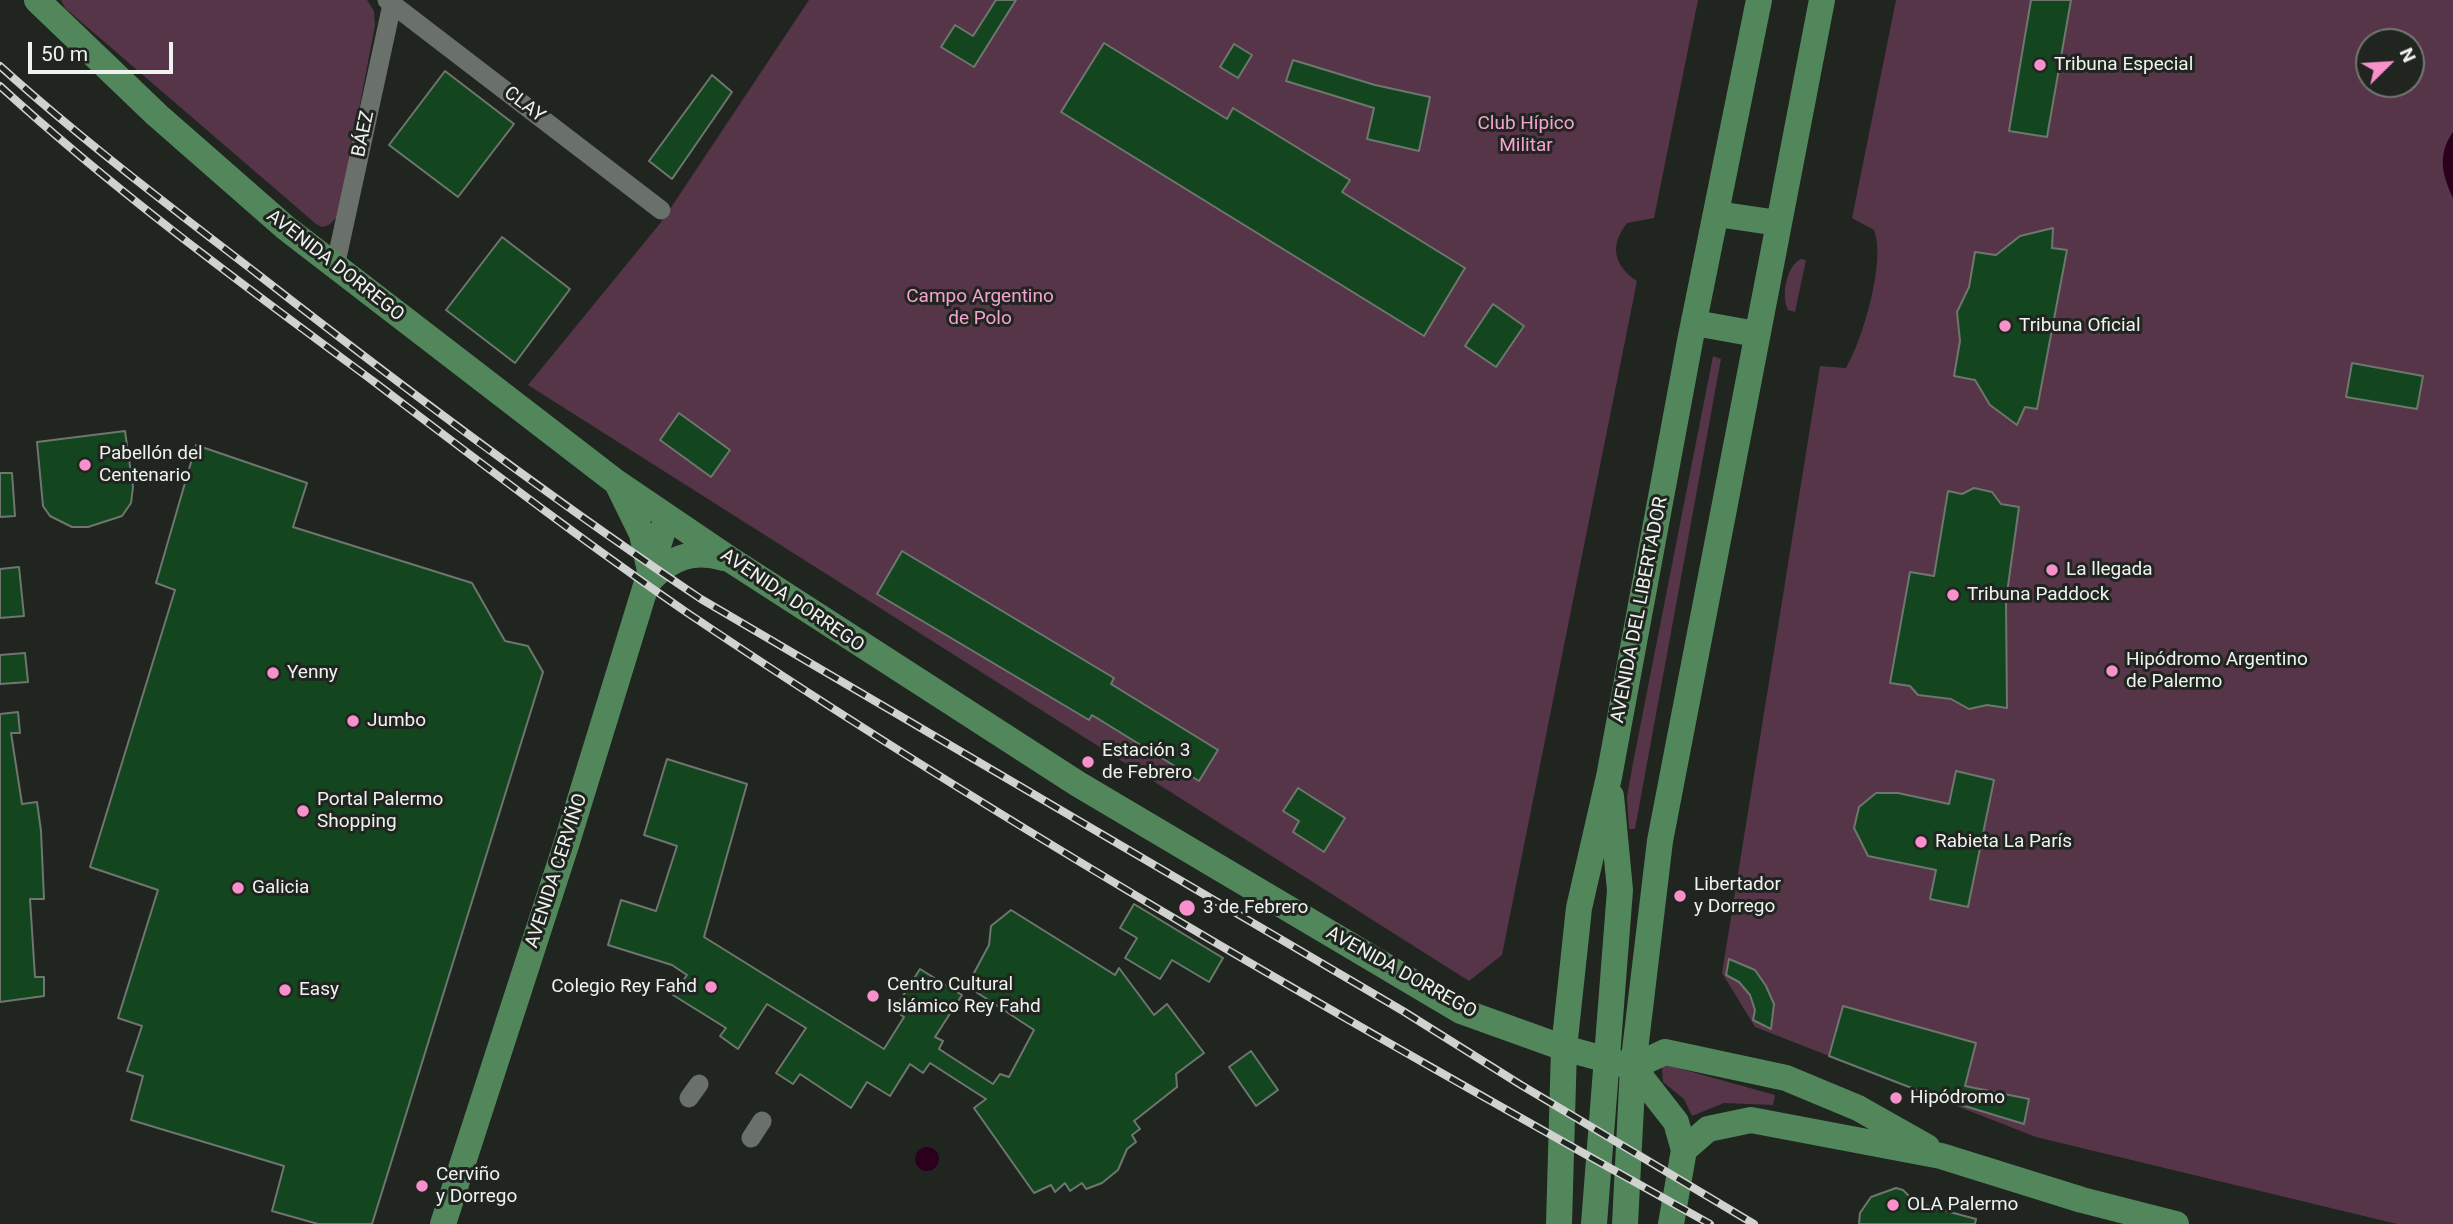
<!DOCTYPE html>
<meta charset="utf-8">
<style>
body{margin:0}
#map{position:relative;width:2453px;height:1224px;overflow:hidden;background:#202520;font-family:Roboto,sans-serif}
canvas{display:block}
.north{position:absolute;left:2355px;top:28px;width:70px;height:70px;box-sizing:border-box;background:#202520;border:2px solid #737773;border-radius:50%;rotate:66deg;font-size:19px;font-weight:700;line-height:28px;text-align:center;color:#eff2ef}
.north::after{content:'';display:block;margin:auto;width:24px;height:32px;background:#f890cc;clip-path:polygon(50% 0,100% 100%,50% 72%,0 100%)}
.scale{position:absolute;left:28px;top:42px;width:145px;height:32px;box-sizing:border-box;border:4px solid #eff2ef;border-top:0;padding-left:9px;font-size:21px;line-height:24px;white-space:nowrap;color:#eff2ef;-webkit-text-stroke:5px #202520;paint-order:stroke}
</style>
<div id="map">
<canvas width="2453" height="1224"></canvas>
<div class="north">N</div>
<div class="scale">50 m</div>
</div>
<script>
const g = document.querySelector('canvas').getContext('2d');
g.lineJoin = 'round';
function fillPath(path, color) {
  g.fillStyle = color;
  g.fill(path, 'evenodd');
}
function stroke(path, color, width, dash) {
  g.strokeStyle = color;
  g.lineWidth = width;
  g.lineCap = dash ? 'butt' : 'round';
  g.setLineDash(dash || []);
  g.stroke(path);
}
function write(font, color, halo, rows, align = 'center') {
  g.font = font + ' Roboto,sans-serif';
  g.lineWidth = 6;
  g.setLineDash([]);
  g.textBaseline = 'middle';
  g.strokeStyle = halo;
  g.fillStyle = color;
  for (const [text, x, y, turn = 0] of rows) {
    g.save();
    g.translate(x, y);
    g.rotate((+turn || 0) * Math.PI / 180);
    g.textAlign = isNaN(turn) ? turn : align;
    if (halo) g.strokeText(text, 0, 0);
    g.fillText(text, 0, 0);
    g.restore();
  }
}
const green = new Path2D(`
 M61,0H367L374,11L375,25L339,215L329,225L322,227L316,224L65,8Z
 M809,0H1698L1654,218L1627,223C1609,246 1614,266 1637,281L1502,955L1469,981L528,385L662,221Z
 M1896,0H2453V1224H2397L2036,1137L1755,1027L1722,973L1820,366L1846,368C1863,339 1886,261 1874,230L1852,218ZM2369,42H2411V84H2369Z
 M1801,259L1806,260L1795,312L1788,310C1781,296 1786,266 1801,259Z
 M1713,356L1721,359L1635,829H1629L1627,797L1633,763Z
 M1667,1065L1775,1095L1773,1105L1724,1103L1692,1116L1684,1099L1663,1082L1662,1066Z`);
const water = new Path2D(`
 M2453,132V198C2442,174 2437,155 2453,132Z
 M915 1159a12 12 0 1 1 24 0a12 12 0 1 1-24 0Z`);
const building = new Path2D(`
 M996,0H1016L974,67L941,47L955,25L973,36Z
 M2031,0H2071L2047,137L2009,131Z
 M1104,43L1227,119L1233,108L1350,180L1342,192L1465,268L1424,336L1061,112Z
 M1234,44L1252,55L1238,78L1220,67Z
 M1293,60L1375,85L1430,97L1419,151L1367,139L1374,108L1286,81Z
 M445,71L514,124L458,197L389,145Z
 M712,75L732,92L672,179L649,161Z
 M2053,228L2052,248L2067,250L2037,409L2025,407L2017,425L1990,405L1975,380L1954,376L1960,341L1957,312L1969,287L1975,252L1996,255L2020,236Z
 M502,237L570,289L515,363L446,310Z
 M1493,304L1524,326L1496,367L1465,346Z
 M2352,363L2423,376L2417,409L2346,397Z
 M679,413L730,450L711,477L660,440Z
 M125,431L133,487L131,503L122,516L88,527H72L50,516L43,506L37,442Z
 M196,445L307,483L293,527L472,583L505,641L528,646L543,672L372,1224H318L272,1211L284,1166L131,1120L143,1076L127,1071L142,1026L118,1018L158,890L90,867L175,590L156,583Z
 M0,473H12L15,516L0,517Z
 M1974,488L1992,492L2001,504L2019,507L2006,600L2007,708L1987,705L1969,709L1951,699L1918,695L1910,686L1890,683L1910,572L1934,576L1948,491L1962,494Z
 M902,551L1114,678L1111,684L1218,750L1199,781L1092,715L1089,720L877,594Z
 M19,567L24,616L0,618V569Z
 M25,653L28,682L0,684V655Z
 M18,712L20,733H11L22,804L37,802L41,831L44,899H30L35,977H44V996L0,1002V714Z
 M667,759L747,784L704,937L884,1049L904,1017L894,1010L920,969L962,995L935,1037L943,1041L939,1049L993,1084L1000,1074L1009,1077L1034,1030L967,986L989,945L991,926L1011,910L1115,975L1119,968L1154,1015L1167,1004L1204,1053L1176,1074L1177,1087L1134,1121L1140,1129L1132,1135L1136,1142L1127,1149L1118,1170L1102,1183L1086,1189L1082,1183L1070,1191L1065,1183L1055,1192L1051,1185L1034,1193L974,1108L986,1099L930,1063L923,1073L910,1064L890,1096L867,1082L851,1108L800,1074L793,1084L776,1073L806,1028L767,1004L738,1049L720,1036L726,1028L673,995L687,975L672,965L608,945L621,900L656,911L677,846L644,835Z
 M1956,771L1994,780L1968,907L1930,899L1936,870L1868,856L1854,828L1859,807L1876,793H1898L1949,804Z
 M1298,788L1345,818L1324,852L1293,832L1299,821L1283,811Z
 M1134,904L1223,958L1209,982L1172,960L1160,979L1125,958L1137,938L1120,928Z
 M1729,959L1755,970L1766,986L1774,1004L1771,1029L1753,1020L1755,1010L1750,995L1739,982L1726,975Z
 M1843,1006L1976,1043L1965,1086L2029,1099L2024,1124L1935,1097L1829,1056Z
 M1251,1051L1278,1090L1256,1106L1229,1067Z
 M1896,1188L1903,1190L1916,1203L1976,1219L1975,1224H1859L1860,1213L1871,1197Z`);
const minor = new Path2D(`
 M387,0L661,210
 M335,267L393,0
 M689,1098L699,1084
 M751,1138L762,1121`);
const major = new Path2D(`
 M37,0L157,115L286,228L616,482L731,560L1078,784L1461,1011L1564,1048L1633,1067L1676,1122L1684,1150L1671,1224
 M1717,214L1778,223
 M1695,323L1756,334
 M619,487L642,534L650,571
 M650,580C671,557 694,549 724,558
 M1633,1067L1665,1052L1786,1078L1858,1108L1927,1147
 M1684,1150L1708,1129L1751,1120L1941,1156L2082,1200L2176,1224
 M443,1224L567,842L667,517
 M1559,1224L1564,1048L1579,908L1609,777L1690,341L1759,0
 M1594,1224L1620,890L1611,796
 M1625,1224L1633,1067L1660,841L1822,0`);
const rail = new Path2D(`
 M0,66C83,141 172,208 260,276C404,388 550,498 701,599L1403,1011L1521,1085L1754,1224
 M0,86C117,193 246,287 373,381C477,460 581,540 689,614C1018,835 1364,1031 1710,1224`);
const markers = [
 [2040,65,7,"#f890cc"],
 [2005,326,7,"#f890cc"],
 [85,465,7,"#f890cc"],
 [2052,570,7,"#f890cc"],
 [1953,595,7,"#f890cc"],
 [2112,671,7,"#f890cc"],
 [273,673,7,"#f890cc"],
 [353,721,7,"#f890cc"],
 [1088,762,7,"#f890cc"],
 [303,811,7,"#f890cc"],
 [1921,842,7,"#f890cc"],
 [238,888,7,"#f890cc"],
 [1680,896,7,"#f890cc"],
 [1187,908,9,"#f890cc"],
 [711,987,7,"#f890cc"],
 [285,990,7,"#f890cc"],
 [873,996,7,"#f890cc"],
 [1896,1098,7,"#f890cc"],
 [422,1186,7,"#f890cc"],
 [1893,1205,7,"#f890cc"]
];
const poiNames = [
 ["Tribuna Especial",2054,65],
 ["Tribuna Oficial",2019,326],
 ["Pabellón del",99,454],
 ["Centenario",99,476],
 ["La llegada",2066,570],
 ["Tribuna Paddock",1967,595],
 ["Hipódromo Argentino",2126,660],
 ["de Palermo",2126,682],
 ["Yenny",287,673],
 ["Jumbo",367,721],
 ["Estación 3",1102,751],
 ["de Febrero",1102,773],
 ["Portal Palermo",317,800],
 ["Shopping",317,822],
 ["Rabieta La París",1935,842],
 ["Libertador",1694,885],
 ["y Dorrego",1694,907],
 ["Galicia",252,888],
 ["3 de Febrero",1203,908],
 ["Centro Cultural",887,985],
 ["Islámico Rey Fahd",887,1007],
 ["Colegio Rey Fahd",697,987,"right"],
 ["Easy",299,990],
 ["Hipódromo",1910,1098],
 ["Cerviño",436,1175],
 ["y Dorrego",436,1197],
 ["OLA Palermo",1907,1205]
];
const streetNames = [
 ["CLAY",524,105,37],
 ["BÁEZ",364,134,-78],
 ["AVENIDA DORREGO",335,266,38],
 ["AVENIDA DORREGO",792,601,34],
 ["AVENIDA DEL LIBERTADOR",1640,610,-79],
 ["AVENIDA CERVIÑO",557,871,-72],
 ["AVENIDA DORREGO",1401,973,29]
];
const parkNames = [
 ["Club Hípico",1526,124],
 ["Militar",1526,146],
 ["Campo Argentino",980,297],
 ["de Polo",980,319]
];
fillPath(green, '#553547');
fillPath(water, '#2c001d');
fillPath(building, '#13461f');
stroke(building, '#6f756f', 2);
stroke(minor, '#6a706a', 19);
stroke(major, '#52875c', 26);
stroke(rail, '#cfd2cf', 8);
stroke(rail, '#202520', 5, [16]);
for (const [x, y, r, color] of markers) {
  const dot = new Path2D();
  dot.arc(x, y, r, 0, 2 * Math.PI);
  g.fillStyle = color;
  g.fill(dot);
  stroke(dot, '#202520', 2.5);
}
write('19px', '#eff2ef', '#202520', poiNames, 'left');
write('19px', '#eff2ef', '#202520', streetNames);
write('19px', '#f6a2d1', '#202520', parkNames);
</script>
